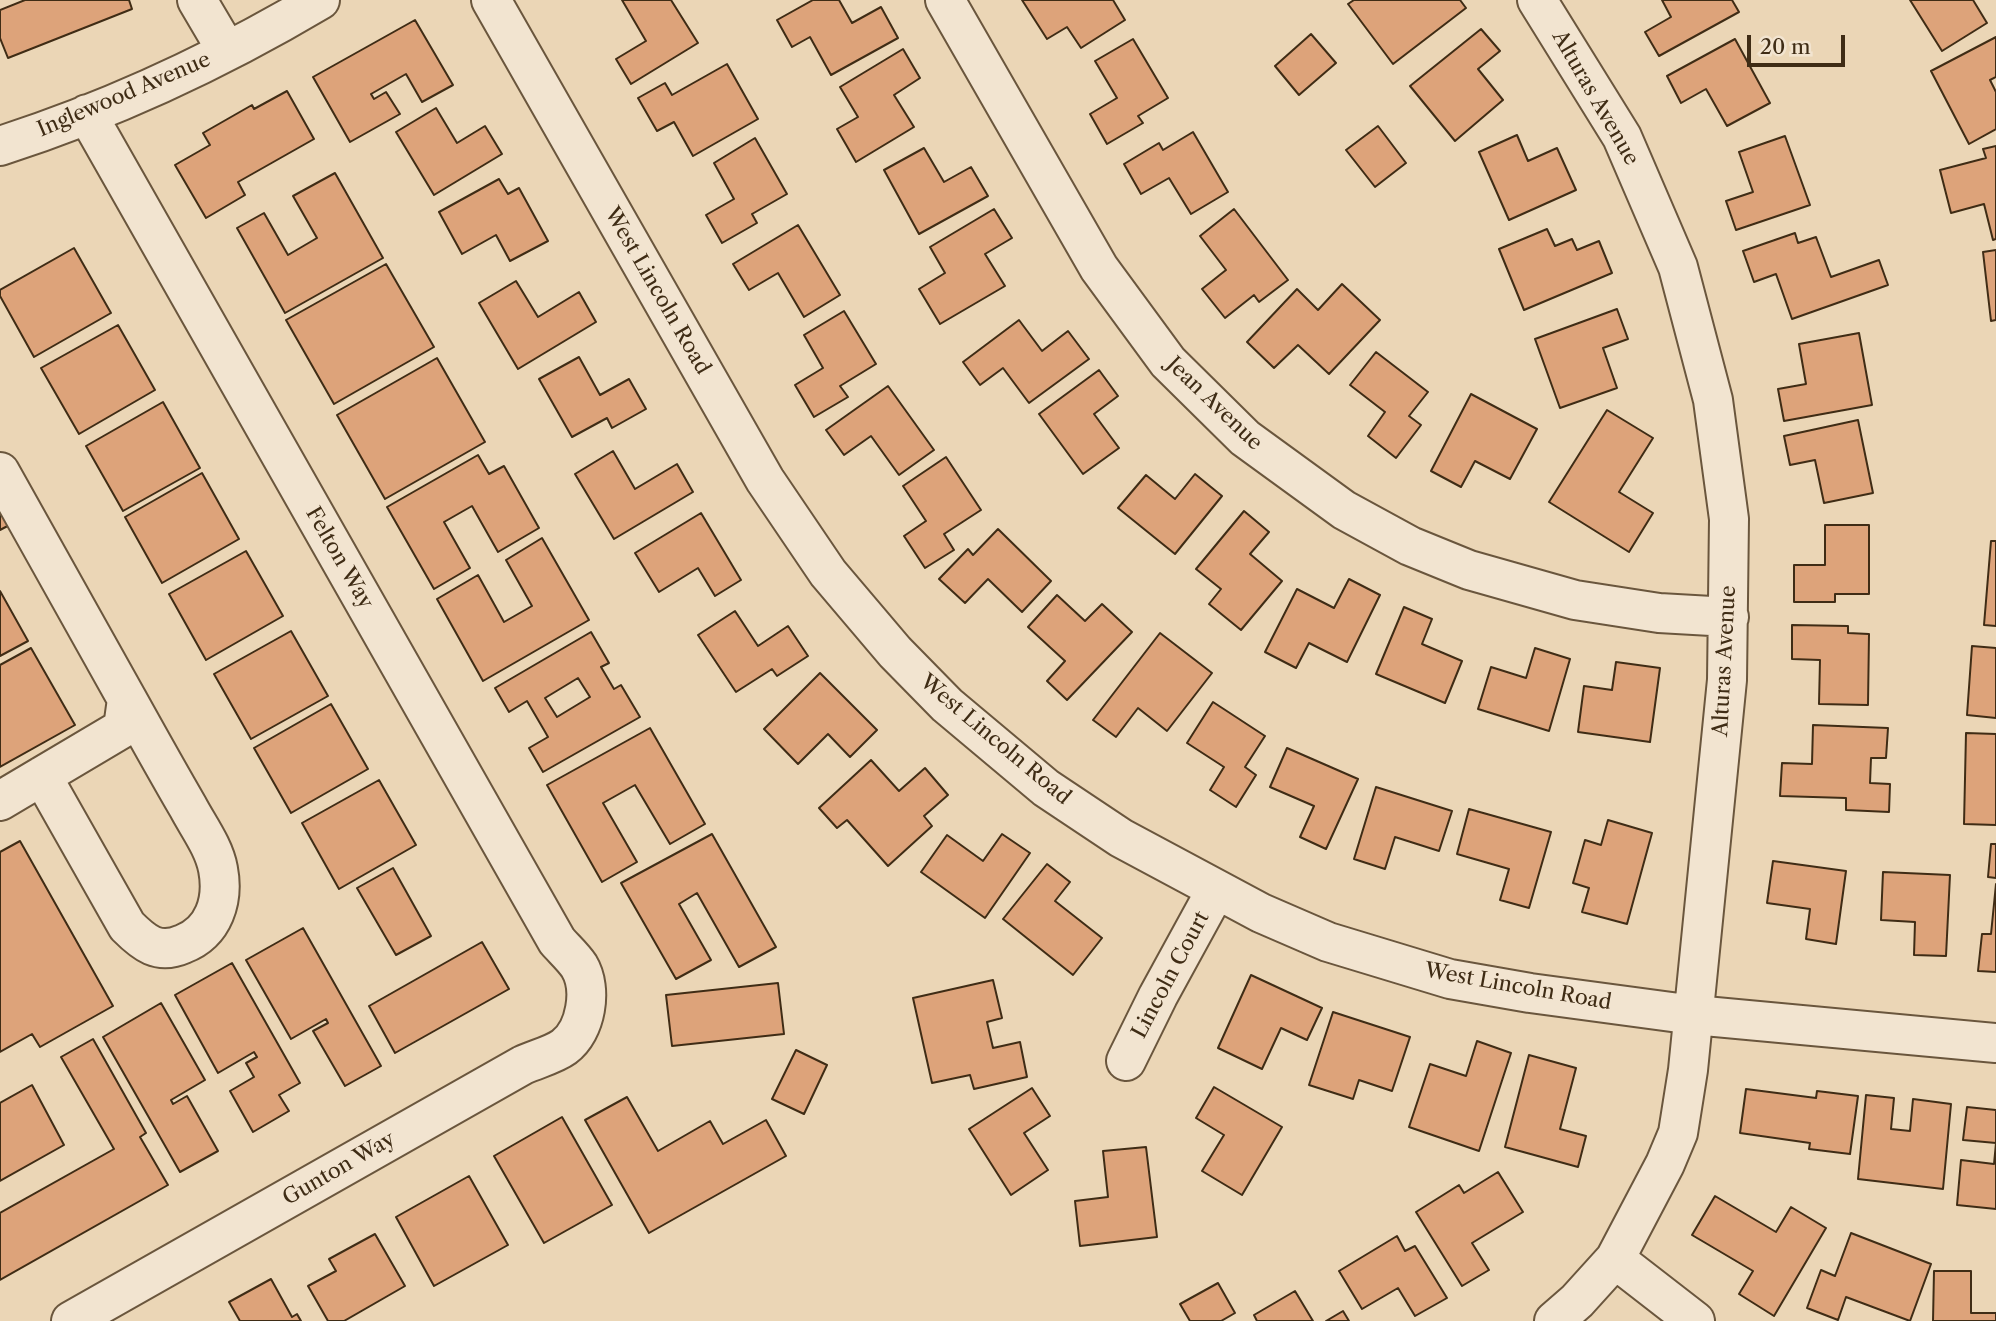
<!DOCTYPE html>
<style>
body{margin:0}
#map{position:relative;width:1996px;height:1321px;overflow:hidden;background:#ebd6b6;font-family:"Libre Caslon Text",serif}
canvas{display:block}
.scale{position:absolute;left:1747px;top:35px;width:98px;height:32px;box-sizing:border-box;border:4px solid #3f2c15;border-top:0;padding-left:9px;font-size:21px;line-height:24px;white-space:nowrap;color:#3f2c15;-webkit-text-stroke:5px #f2e4d0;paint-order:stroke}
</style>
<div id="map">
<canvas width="1996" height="1321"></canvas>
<div class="scale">20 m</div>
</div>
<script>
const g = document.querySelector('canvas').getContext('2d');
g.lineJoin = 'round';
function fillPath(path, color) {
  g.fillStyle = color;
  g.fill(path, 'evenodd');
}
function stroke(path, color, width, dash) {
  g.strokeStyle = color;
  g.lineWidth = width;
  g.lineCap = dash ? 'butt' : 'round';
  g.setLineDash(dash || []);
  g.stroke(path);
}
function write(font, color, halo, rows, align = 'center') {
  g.font = font + ' "Libre Caslon Text",serif';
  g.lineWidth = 5;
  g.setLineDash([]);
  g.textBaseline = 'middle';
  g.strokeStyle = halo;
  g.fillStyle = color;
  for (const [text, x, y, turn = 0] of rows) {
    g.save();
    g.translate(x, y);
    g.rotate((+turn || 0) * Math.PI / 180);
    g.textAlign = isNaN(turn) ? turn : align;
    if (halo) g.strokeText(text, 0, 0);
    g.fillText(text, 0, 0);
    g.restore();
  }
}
const building = new Path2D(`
 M25,0H129L132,9L8,58L0,38V10Z
 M622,0H671L698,43L631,84L616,59L646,41Z
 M813,0H839L852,23L881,7L898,38L831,75L810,37L792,47L777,20Z
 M1022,0H1113L1125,20L1081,48L1067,27L1047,39Z
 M1354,0H1460L1466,8L1393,64L1348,4Z
 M1662,0H1732L1739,12L1659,56L1645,32L1671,17Z
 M1910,0H1973L1987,23L1942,51Z
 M415,20L453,85L422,102L406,74L371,94L374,99L386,92L400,114L350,142L313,77Z
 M1481,29L1500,51L1478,69L1503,100L1455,141L1410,86Z
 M1311,34L1336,63L1299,95L1275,66Z
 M1996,37V77L1990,80L1996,92V129L1969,144L1931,71Z
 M1133,39L1168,98L1138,116L1143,123L1107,144L1090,114L1117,98L1095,61Z
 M1735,39L1770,103L1727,126L1706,89L1681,103L1667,76Z
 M903,49L920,78L894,95L914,127L856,162L837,129L858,117L840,87Z
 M727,64L758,119L693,156L674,122L657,131L638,98L665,83L672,95Z
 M287,91L314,139L238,182L245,195L206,218L175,165L210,145L203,133L252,105L254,109Z
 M436,108L457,143L485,126L502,154L434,195L396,132Z
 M1378,126L1406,163L1375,187L1346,150Z
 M1193,132L1228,192L1191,214L1169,178L1141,194L1124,164L1159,143L1163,150Z
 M1517,135L1528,161L1557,148L1576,190L1509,220L1479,152Z
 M1785,136L1810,205L1736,230L1726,201L1753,192L1739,152Z
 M755,138L787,194L752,214L757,223L722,243L706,215L734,199L714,163Z
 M1996,146V239L1993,240L1984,204L1951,213L1940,170L1986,158L1983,149Z
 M924,148L944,182L971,167L988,196L919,234L884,170Z
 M335,173L383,258L285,313L237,228L264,213L288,255L317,238L293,196Z
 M499,179L508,194L519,188L548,241L510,261L496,235L462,254L439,212Z
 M994,209L1012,238L985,254L1005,286L940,324L919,289L945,273L930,247Z
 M1234,209L1288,280L1259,302L1254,295L1225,318L1202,289L1226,270L1200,236Z
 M798,225L840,295L804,317L778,273L749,290L733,264Z
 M1547,229L1555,246L1572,239L1577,250L1599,241L1612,273L1524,310L1499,249Z
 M1795,233L1798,243L1816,237L1831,277L1879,260L1888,285L1792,319L1776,274L1754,282L1743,251Z
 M74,248L111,313L34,357L0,296V290Z
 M1996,250V320L1991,321L1983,252Z
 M386,264L434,347L334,404L286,320Z
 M516,281L538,317L579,292L596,322L518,369L479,303Z
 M1342,284L1380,320L1329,374L1298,345L1274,368L1247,342L1297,289L1318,310Z
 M1617,309L1628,339L1603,348L1617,388L1560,408L1535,339Z
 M844,311L876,364L840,386L848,397L814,417L795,385L823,368L804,335Z
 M1019,320L1042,351L1068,331L1089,359L1029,403L1003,368L980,385L963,362Z
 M118,325L155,390L79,434L41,368Z
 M1859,333L1872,405L1784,421L1778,389L1806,384L1799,344Z
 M1376,352L1428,392L1409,416L1421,425L1396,458L1368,436L1385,412L1350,385Z
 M579,357L600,395L629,379L646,409L612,428L607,418L572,437L539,379Z
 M437,358L485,442L385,499L337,415Z
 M1099,370L1118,396L1094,414L1119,448L1083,474L1039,414Z
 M888,386L934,450L899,475L871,436L844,455L826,430Z
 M1471,394L1537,429L1510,479L1475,461L1461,487L1431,471Z
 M163,402L200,468L123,511L86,446Z
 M1607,410L1653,438L1619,492L1653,513L1629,552L1549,502Z
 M1858,420L1873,493L1824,503L1815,460L1790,465L1784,436Z
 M613,451L635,489L677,464L693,492L614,539L575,474Z
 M478,455L489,474L504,466L539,528L498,552L472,506L444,522L470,568L434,589L387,507Z
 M946,457L981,510L944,534L954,550L925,568L904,536L926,521L903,486Z
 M202,473L239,539L162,583L125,517Z
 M1195,474L1222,496L1175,554L1118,508L1146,475L1175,499Z
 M0,489L17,521L0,530Z
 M1244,511L1269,532L1250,554L1282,581L1241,630L1209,604L1221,589L1196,569Z
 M701,513L741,580L715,596L698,568L659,592L635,553Z
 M1825,525H1869V594H1835V602H1794V565H1825Z
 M998,529L1051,581L1022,612L988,579L965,603L939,579L968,549L973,555Z
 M542,538L589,620L483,681L437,599L478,575L504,622L532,606L506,560Z
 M1991,541H1996V626L1984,625Z
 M246,551L283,616L206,660L169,594Z
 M1349,579L1380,595L1347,662L1309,643L1296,668L1265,652L1297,589L1334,608Z
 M0,591L28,641L0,656Z
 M1057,595L1085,621L1102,604L1132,632L1067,700L1047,681L1065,661L1028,627Z
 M1404,607L1432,619L1422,644L1462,661L1445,703L1376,674Z
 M735,611L758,646L788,626L808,656L777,676L772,669L736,692L698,635Z
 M1792,625L1848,626V633L1869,634L1868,705L1819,704L1820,660L1792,659Z
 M291,631L328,696L251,739L214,674Z
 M591,632L609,663L601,667L614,689L621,685L640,717L543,772L529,748L548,737L544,730L527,701L509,712L495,688ZM578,678L590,697L557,717L545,698Z
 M1160,633L1212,673L1167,731L1138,708L1116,737L1093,720Z
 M1972,646L1996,648V718L1967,715Z
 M31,648L75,725L0,767V665Z
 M1535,648L1570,659L1549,731L1478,709L1491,667L1526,678Z
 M1616,662L1660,668L1650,742L1578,732L1584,686L1612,690Z
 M820,673L877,730L850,757L828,734L798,764L764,729Z
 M1213,702L1265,736L1245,767L1256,775L1236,807L1210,790L1224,767L1187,743Z
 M331,704L368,769L291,813L254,748Z
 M1813,725L1888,728L1886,758H1871L1870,783L1890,784L1889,812L1846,810V798L1780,796L1782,763L1812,764Z
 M650,728L705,824L670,844L635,785L603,803L637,862L602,882L547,785Z
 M1966,733L1996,734V825L1964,824Z
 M1287,748L1358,779L1326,849L1300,837L1314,806L1270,787Z
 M871,760L899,791L925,768L948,795L924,816L932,826L888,866L847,820L837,828L819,808Z
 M379,780L416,845L339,889L302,823Z
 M1376,787L1452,811L1439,851L1395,837L1385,869L1354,859Z
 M1469,809L1551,832L1529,908L1500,900L1509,869L1457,854Z
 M1608,820L1652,833L1627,924L1582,912L1589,888L1573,883L1585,840L1601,845Z
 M712,834L776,947L739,967L697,893L679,904L711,960L676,979L621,883Z
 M1002,834L1030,853L985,918L921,872L947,835L983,861Z
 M20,841L113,1006L40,1047L32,1034L0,1052V852Z
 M1991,844H1996V878L1988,877Z
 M1773,861L1846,871L1836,944L1806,939L1810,909L1767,903Z
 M1047,864L1070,882L1055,901L1102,938L1073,975L1003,919Z
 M393,868L431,936L396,955L357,888Z
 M1883,872L1950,875L1946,956L1914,955L1915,922L1881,920Z
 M1996,884V972L1978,971L1982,934H1991Z
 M303,928L381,1066L345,1086L313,1031L328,1023L326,1019L291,1039L246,960Z
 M482,942L509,989L395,1053L369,1006Z
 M232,963L300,1083L279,1095L289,1111L253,1132L230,1091L254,1077L246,1063L257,1057L254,1052L218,1073L175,995Z
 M1251,975L1322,1008L1307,1040L1281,1028L1262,1069L1218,1048Z
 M993,980L1002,1018L987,1022L993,1048L1020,1042L1027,1077L974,1089L970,1075L932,1083L913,998Z
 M778,983L784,1034L672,1046L666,995Z
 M161,1003L205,1080L171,1100L173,1104L187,1096L218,1151L180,1172L103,1037Z
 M1333,1012L1410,1037L1392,1091L1359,1080L1353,1099L1309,1085Z
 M93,1039L146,1133L140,1137L168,1185L0,1280V1213L114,1149L61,1057Z
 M1477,1041L1511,1053L1479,1151L1409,1127L1430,1064L1466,1076Z
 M796,1050L827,1065L804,1114L772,1099Z
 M1529,1055L1576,1068L1560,1129L1586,1136L1578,1167L1505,1147Z
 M32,1085L64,1145L0,1181V1103Z
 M1214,1087L1282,1127L1242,1195L1202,1171L1224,1135L1196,1118Z
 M1032,1088L1050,1116L1024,1133L1048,1170L1011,1195L969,1129Z
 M1746,1089L1816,1098L1817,1091L1858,1096L1850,1154L1809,1149L1810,1143L1740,1133Z
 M1866,1095L1894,1098L1891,1129L1910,1131L1913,1099L1951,1104L1943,1189L1858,1179Z
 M627,1097L658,1151L710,1121L723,1144L766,1120L786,1156L649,1233L585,1120Z
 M1967,1107L1996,1110V1209L1957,1205L1961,1160L1994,1164L1996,1143L1963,1140Z
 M562,1117L612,1205L544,1243L494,1156Z
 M1146,1147L1157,1237L1080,1246L1075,1201L1108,1197L1103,1151Z
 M1498,1172L1523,1212L1472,1243L1489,1270L1462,1286L1416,1212L1459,1185L1464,1193Z
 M469,1176L508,1245L434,1286L396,1217Z
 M1715,1196L1776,1232L1791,1207L1826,1228L1774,1316L1739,1294L1753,1271L1692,1235Z
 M1851,1233L1931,1264L1910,1321L1846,1297L1838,1320L1807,1308L1821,1270L1835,1276Z
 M375,1234L405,1286L344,1321H328L308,1286L336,1271L329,1259Z
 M1397,1236L1405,1251L1415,1246L1447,1298L1415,1316L1398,1288L1362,1309L1339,1271Z
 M1934,1271H1971V1313H1996V1321H1933Z
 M271,1279L292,1317L297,1314L301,1321H240L229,1302Z
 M1218,1283L1235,1313L1221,1321H1190L1180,1304Z
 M1295,1291L1313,1321H1257L1254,1315Z
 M1343,1311L1349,1321H1326Z`);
const minor = new Path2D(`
 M197,0L227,51
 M491,0L765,480L828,573L895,652L947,705L1046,788L1121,838L1261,913L1328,942L1450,979L1530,993L1694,1015L1996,1043
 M945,0L1099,268L1168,362L1245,438L1344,510L1410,546L1469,570L1575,600L1659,613L1729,617
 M1537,0L1622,137L1678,267L1713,400L1729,519L1727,680L1688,1070L1678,1133L1665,1164L1615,1259L1577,1301L1554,1321
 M0,146C112,110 219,60 320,0
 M0,472L127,699L123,728L0,801
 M42,776L127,926C144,943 158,955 183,944C214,932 224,900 218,869C214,847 198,826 188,807C167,771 147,735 127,699
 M1126,1061L1158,996L1216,890
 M1615,1259L1695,1321
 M71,1321L523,1065C536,1059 553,1055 564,1047C586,1031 593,989 579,966C573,957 564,949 557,941L87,114`);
const streetNames = [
 ["Inglewood Avenue",124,95,-23],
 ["Alturas Avenue",1595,98,60],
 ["West Lincoln Road",657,291,60],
 ["Jean Avenue",1214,404,44],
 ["Felton Way",339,558,60],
 ["Alturas Avenue",1725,661,-87],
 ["West Lincoln Road",995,740,40],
 ["Lincoln Court",1171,975,-62],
 ["West Lincoln Road",1518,987,10],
 ["Gunton Way",339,1169,-30]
];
fillPath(building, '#dda37a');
stroke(building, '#3f2c15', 2);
stroke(minor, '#6a563d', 42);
stroke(minor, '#f2e4d0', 38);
write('21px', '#3f2c15', '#f2e4d0', streetNames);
</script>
